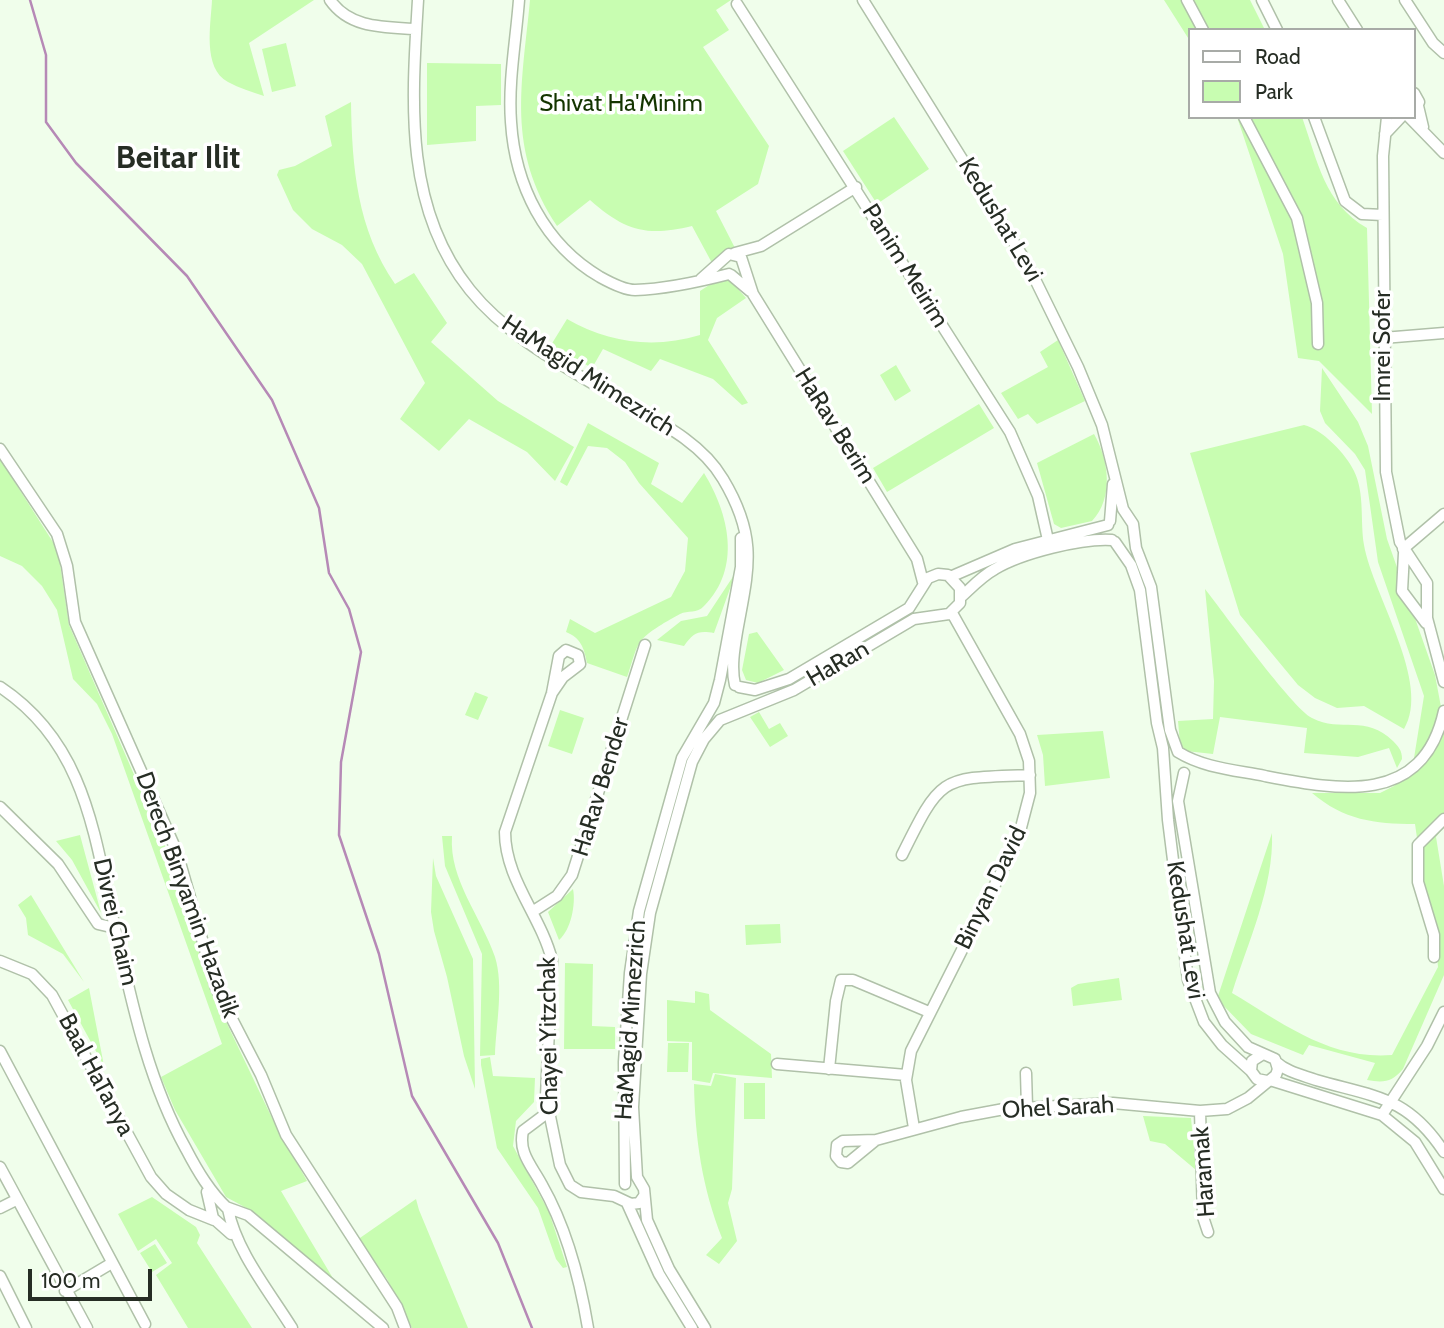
<!DOCTYPE html>
<style>
body{margin:0}
#map{position:relative;width:1444px;height:1328px;overflow:hidden;background:#f0feeb;font-family:Cabin,sans-serif}
canvas{display:block}
.legend{position:absolute;left:1188px;top:28px;width:228px;height:91px;box-sizing:border-box;background:#fff;border:2px solid #a8aba7;margin:0;padding:9px 12px;list-style:none;font-size:21px;color:#262d24}
.legend li{display:flex;align-items:center;gap:14px;height:35px}
.legend b{width:35px;border:2px solid #a8aba7}
.scale{position:absolute;left:28px;top:1269px;width:124px;height:32px;box-sizing:border-box;border:4px solid #262d24;border-top:0;padding-left:9px;font-size:21px;line-height:24px;white-space:nowrap;color:#262d24;-webkit-text-stroke:5px #fff;paint-order:stroke}
</style>
<div id="map">
<canvas width="1444" height="1328"></canvas>
<ul class="legend">
<li><b style="height:9px;background:#fff"></b>Road</li>
<li><b style="height:19px;background:#c8fdb1"></b>Park</li>
</ul>
<div class="scale">100 m</div>
</div>
<script>
const g = document.querySelector('canvas').getContext('2d');
g.lineJoin = 'round';
function fillPath(path, color) {
  g.fillStyle = color;
  g.fill(path, 'evenodd');
}
function stroke(path, color, width, dash) {
  g.strokeStyle = color;
  g.lineWidth = width;
  g.lineCap = dash ? 'butt' : 'round';
  g.setLineDash(dash || []);
  g.stroke(path);
}
function write(font, color, halo, rows, align = 'center') {
  g.font = font + ' Cabin,sans-serif';
  g.lineWidth = 7;
  g.setLineDash([]);
  g.textBaseline = 'middle';
  g.strokeStyle = halo;
  g.fillStyle = color;
  for (const [text, x, y, turn = 0] of rows) {
    g.save();
    g.translate(x, y);
    g.rotate((+turn || 0) * Math.PI / 180);
    g.textAlign = isNaN(turn) ? turn : align;
    if (halo) g.strokeText(text, 0, 0);
    g.fillText(text, 0, 0);
    g.restore();
  }
}
const green = new Path2D(`
 M212,0H314L249,43L264,96C252,92 239,88 228,82C202,68 211,24 212,0Z
 M530,0H731L716,10L729,30L703,47L769,146L758,184L716,211L735,248L724,251L712,263L692,226C647,237 625,231 590,200L557,226C506,149 522,85 530,0Z
 M1164,0H1250L1265,30H1190V41Z
 M286,43L296,86L272,92L262,49Z
 M427,63L501,64V105L476,106V141L427,145Z
 M351,102C352,167 357,229 395,284L414,273L447,323L431,342L498,401L574,447L555,481L527,452L469,419L439,451L400,419L425,383L362,264L342,245L312,229L293,210L277,175L279,170L295,166L332,146L325,116Z
 M894,117L929,169L877,204L843,151Z
 M1237,117H1302C1318,162 1324,203 1367,228L1372,414L1319,361L1298,358L1283,254Z
 M717,280H730L746,298L717,318L708,340L748,403L742,405L713,379L660,359L651,371L603,349L592,368L551,345L567,319C609,343 654,349 700,335V291Z
 M1058,340L1085,401L1037,424L1028,414L1018,419L1001,393L1048,367L1040,352Z
 M896,365L911,391L895,401L880,375Z
 M1322,368L1358,422L1368,446L1387,539L1435,675L1444,723V827L1436,837L1444,886V975L1403,1069C1392,1082 1384,1083 1367,1080L1375,1063L1309,1045L1303,1055L1251,1034L1217,999L1272,833C1274,887 1248,942 1232,993C1283,1023 1329,1060 1392,1055L1438,967L1434,921L1427,908L1415,824C1374,824 1344,820 1312,793H1380L1394,786L1406,774L1414,758L1424,696L1378,562L1365,470L1355,454L1325,423L1320,411Z
 M979,404L994,428L887,492L873,468Z
 M588,423L659,463L651,484L682,503L704,473C729,514 742,568 704,606C697,614 688,610 680,614C669,620 647,632 640,642C634,651 631,667 627,677L587,663C584,648 581,638 566,632L570,619L595,633L671,597L685,571L688,538L639,483L625,462L607,448L588,446L567,486L560,482Z
 M1304,425C1322,429 1346,454 1354,471C1365,493 1360,521 1364,545C1373,596 1432,683 1404,729L1364,706L1337,708L1315,698L1298,685L1240,615L1190,453Z
 M1094,434C1109,460 1114,498 1092,521L1061,528L1054,524L1037,463Z
 M0,459L58,550L69,625L172,862L209,986L272,1118L307,1181L281,1191L334,1280L252,1211L226,1197L175,1110L161,1077L222,1044L112,734L97,704L73,679L57,610L42,586L22,566L0,556Z
 M736,572L714,633C698,630 693,633 684,646L657,640L681,621L707,616Z
 M1205,589C1224,613 1292,708 1312,718C1341,733 1366,714 1393,741C1399,747 1402,751 1402,759L1397,768L1389,748L1358,757L1304,753L1307,728L1220,717L1213,754L1186,751L1180,744L1178,721L1213,719L1214,681Z
 M757,632L784,670L758,683L746,680L742,670L749,634Z
 M475,692L488,697L478,720L465,715Z
 M560,710L584,718L572,754L548,746Z
 M759,712L769,729L780,723L788,736L770,747L750,717Z
 M1103,731L1110,778L1045,786L1043,755L1037,735Z
 M80,835L101,913L72,860L56,841Z
 M442,836H452C449,880 481,916 495,957C504,986 496,1025 495,1055L480,1056L482,954L445,866Z
 M433,858L436,876L473,959L475,1089L464,1056L447,977L434,931L431,912Z
 M573,889C576,904 571,930 559,940L548,912Z
 M31,895L84,982L63,954L28,935L26,918L18,905Z
 M780,924L781,943L746,945L745,925Z
 M565,963L593,964L592,1026L615,1027V1049H564Z
 M1119,978L1122,1000L1073,1006L1071,988L1078,984Z
 M89,988L104,1066L68,1000Z
 M695,991L709,994L710,1010L771,1054L772,1078L713,1073L710,1083L692,1080V1042L667,1041V1000L695,1003Z
 M668,1043H689L688,1072H667Z
 M490,1057L493,1076L535,1078L534,1102L516,1121L513,1146L549,1212L567,1267L563,1268L556,1259L538,1208L497,1148L481,1065V1059Z
 M715,1074L736,1078L732,1189L728,1203L737,1241L719,1264L706,1255L722,1238C702,1187 695,1139 694,1084L711,1086Z
 M744,1083H765V1119H744Z
 M1143,1116L1191,1118L1196,1170L1165,1144L1150,1141Z
 M152,1197L196,1227L200,1235L197,1243L252,1328H188L156,1275L172,1263L156,1239L138,1251L118,1214Z
 M416,1199L419,1210L468,1328H412L387,1279L357,1240Z
 M155,1244L167,1263L152,1272L140,1253Z`);
const stream = new Path2D(`
 M30,0L46,55V122L76,163L187,276L272,400L319,508L329,573L349,609L361,652L341,762L339,835L379,954L412,1096L498,1243L532,1328`);
const minor = new Path2D(`
 M330,0C350,29 385,27 416,29
 M418,0C412,100 403,207 470,290C506,335 562,365 610,394C650,418 699,438 723,479C759,539 748,570 737,632C734,650 731,668 735,685
 M519,0C516,40 508,82 511,122C515,185 544,244 600,277C609,282 624,290 635,290C667,289 698,282 729,274
 M863,0L1028,265L1078,367L1102,425L1123,509L1133,524L1136,548L1151,587L1170,730L1178,752C1204,768 1235,770 1265,776C1338,790 1423,807 1444,711
 M1187,0L1203,30
 M1262,0L1277,30
 M1338,0L1357,30
 M1405,0L1433,43L1444,53
 M737,4L1010,432L1038,496L1048,540
 M1414,93L1419,102L1415,112
 M1418,106L1423,127
 M1244,117L1297,218L1317,303L1318,344
 M1314,117L1345,201L1362,214L1383,215
 M1387,117L1383,156L1386,472L1400,542L1427,583V618L1444,682
 M1409,117L1444,153
 M1385,134L1401,117
 M735,253L761,246L856,187
 M731,275L750,291
 M701,279L729,254L741,257L753,294L917,559L923,582
 M1383,338L1444,333
 M0,449L57,534L67,566L75,622L177,852L216,988L261,1075L286,1135L397,1307L405,1328
 M1110,521L1113,484
 M1115,542L1131,565L1140,590L1157,723L1163,748L1168,820L1188,980L1204,1022L1222,1045L1251,1071
 M1403,549L1444,514
 M1404,553L1402,591L1426,623
 M950,577L1015,549L1108,525
 M961,597C972,587 982,576 995,569C1022,553 1082,538 1112,540
 M0,687C86,744 94,835 115,928C132,1003 148,1081 186,1149C198,1172 210,1192 228,1209C236,1251 269,1291 292,1328
 M552,693L563,677L580,664L578,655L566,650L559,656L552,693L505,832C505,879 541,916 552,960L546,1097L560,1165L570,1185L581,1192L614,1196L631,1204L639,1203L644,1196
 M0,807L58,864L98,924L115,928
 M902,855C942,774 941,778 1030,775
 M532,912L557,896L572,875L645,645
 M1434,957V935L1418,882V845L1444,819
 M0,961L32,974L52,995L151,1177L166,1194L189,1210L214,1220
 M0,1051L145,1324
 M1263,1054L1252,1061L1251,1071L1257,1079L1267,1081
 M1276,1062C1287,1072 1302,1075 1316,1080C1375,1097 1407,1096 1444,1152
 M777,1064L906,1075
 M829,1069L836,1001L841,980H853L929,1012
 M1026,1073L1027,1107
 M1270,1080L1382,1115L1415,1142L1444,1189
 M1200,1111L1203,1217L1208,1232
 M547,1113L523,1131C518,1153 532,1166 542,1185C566,1227 580,1280 588,1328
 M1382,1115L1427,1046L1444,1012
 M914,1128L906,1080L911,1051L1018,839L1030,793L1029,761L1020,734L952,613
 M876,1140L843,1141L837,1145L836,1156L841,1162L848,1163L876,1140L961,1117L1004,1109L1113,1103L1200,1111L1227,1109L1248,1098L1276,1075L1278,1069L1275,1059L1248,1047L1225,1022L1210,993L1178,801L1184,773
 M0,1167L87,1328
 M625,1184L624,1062L630,973L639,911L682,758L714,703L720,680L741,567V538
 M207,1192L213,1218L231,1234
 M627,1203L659,1274L692,1328
 M226,1207L248,1215L383,1328
 M0,1208L16,1200
 M0,1276L26,1328
 M65,1291L112,1263
 M705,1328L669,1269L647,1220L644,1189L637,1177L633,1107L641,974L650,913L692,762L704,739L720,720L794,690L914,619L949,614L960,603V588L948,575L938,574L928,578L909,608L789,679L755,690L739,687`);
const parkNames = [
 ["Shivat Ha'Minim",621,104]
];
const streetNames = [
 ["Kedushat Levi",1000,220,59],
 ["Panim Meirim",905,266,58],
 ["Imrei Sofer",1383,346,-90],
 ["HaMagid Mimezrich",588,376,33],
 ["HaRav Berim",835,426,58],
 ["HaRan",838,664,-30],
 ["HaRav Bender",601,787,-73],
 ["Binyan David",991,888,-64],
 ["Derech Binyamin Hazadik",187,895,70],
 ["Divrei Chaim",115,922,77],
 ["Kedushat Levi",1185,930,81],
 ["HaMagid Mimezrich",631,1020,-86],
 ["Chayei Yitzchak",549,1036,-91],
 ["Baal HaTanya",96,1075,62],
 ["Ohel Sarah",1058,1108,-3],
 ["Haramak",1204,1172,-94]
];
const districtNames = [
 ["Beitar Ilit",178,159]
];
fillPath(green, '#c8fdb1');
stroke(stream, '#b689b6', 2.5);
stroke(minor, '#b0c1a9', 13);
stroke(minor, '#fff', 10);
write('24px', '#143500', '#fff', parkNames);
write('24px', '#262d24', '#fff', streetNames);
write('bold 32px', '#262d24', '#fff', districtNames);
</script>
